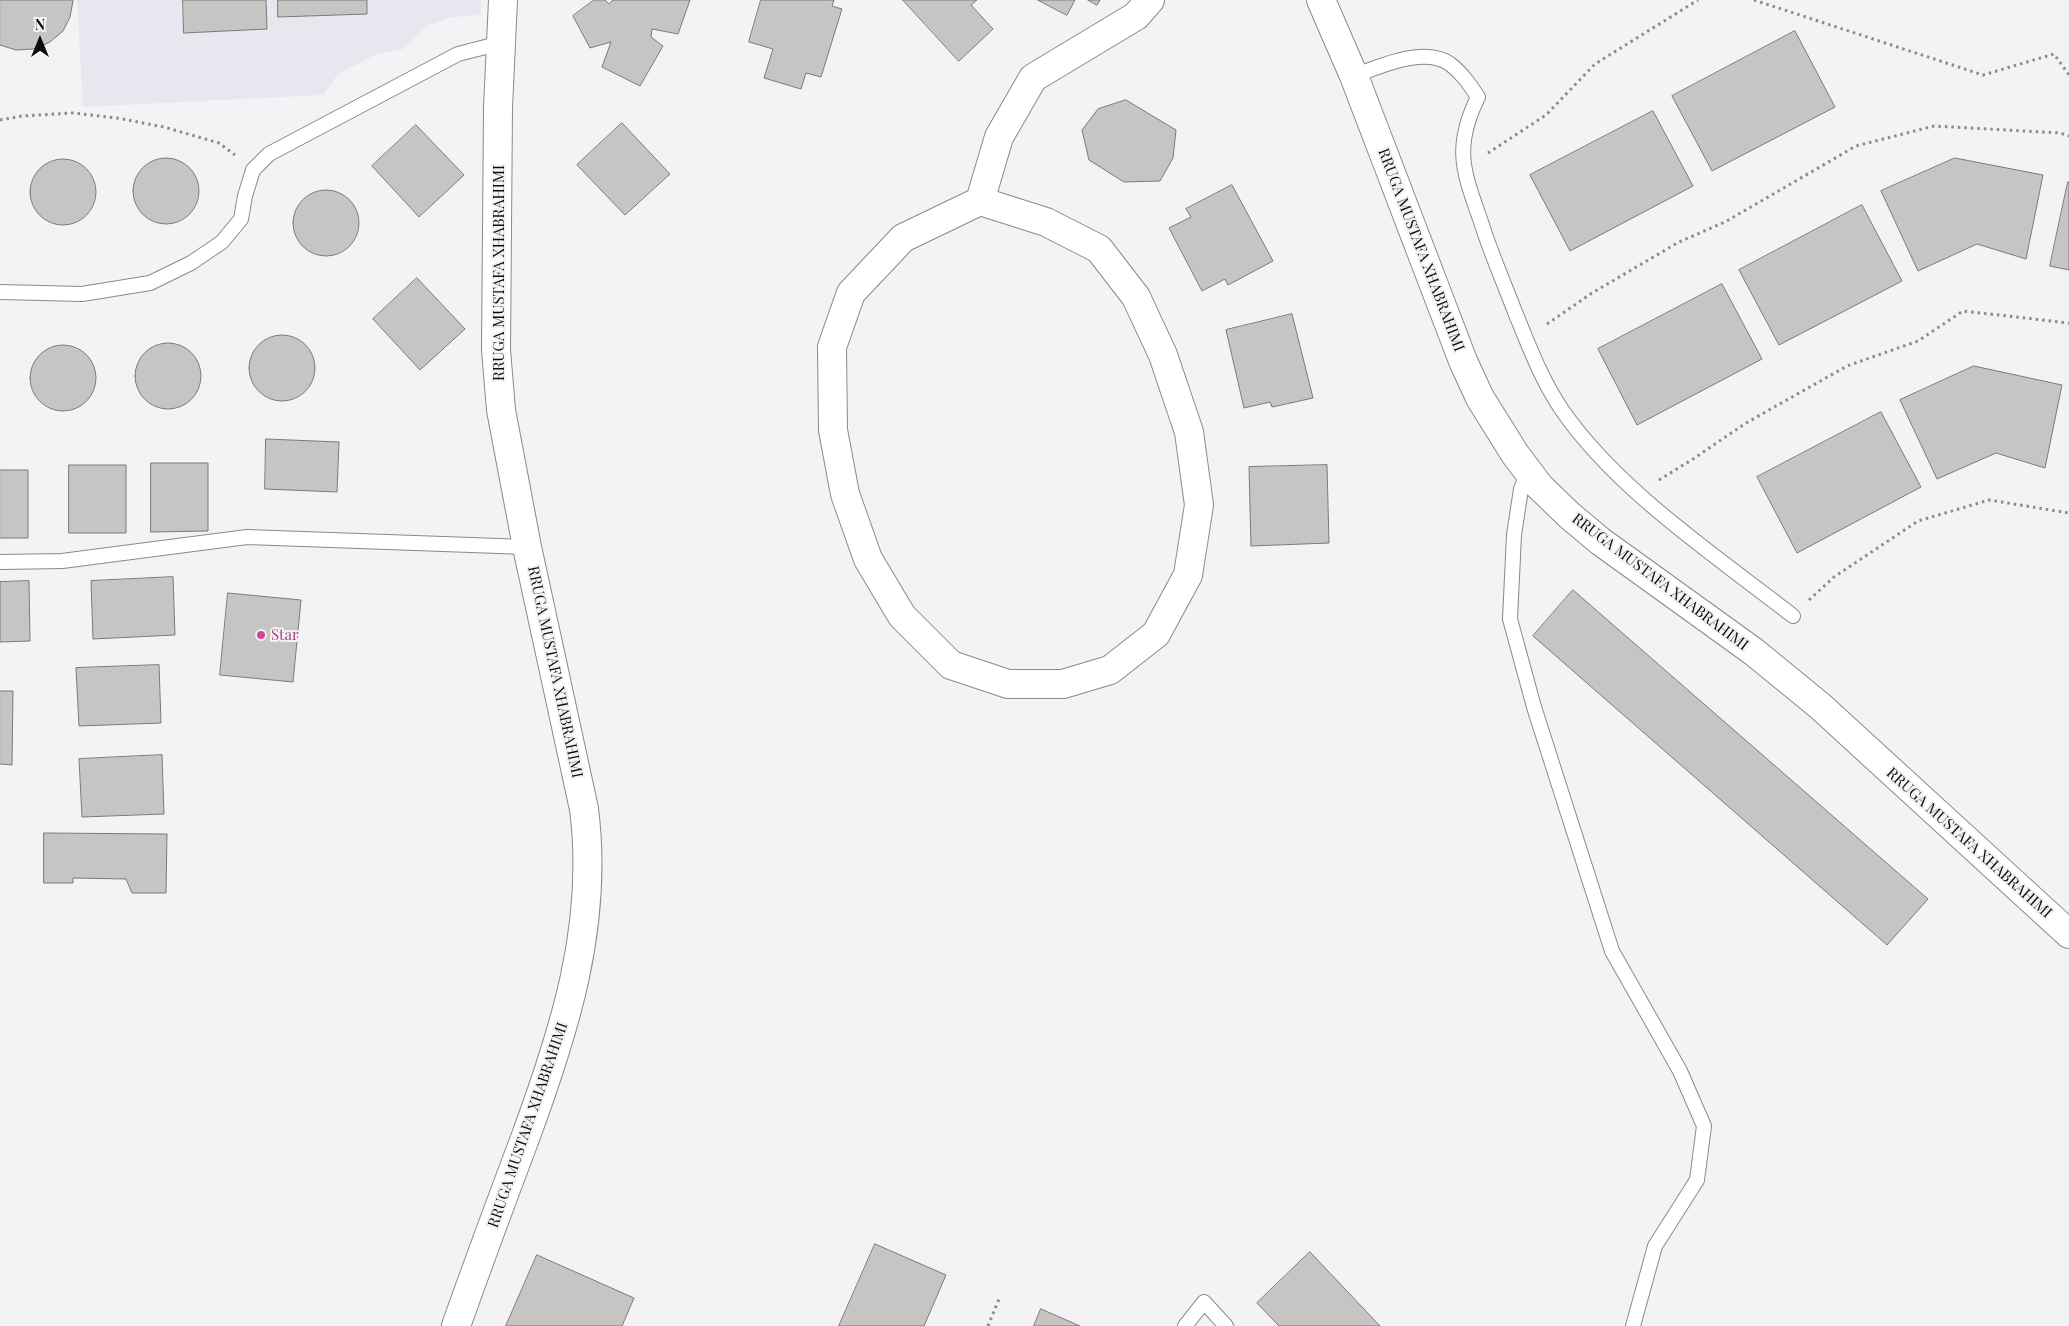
<!DOCTYPE html>
<style>
body{margin:0}
#map{position:relative;width:2069px;height:1326px;overflow:hidden;background:#f3f3f5;font-family:"Playfair Display",serif}
canvas{display:block}
.north{position:absolute;left:15px;top:15px;width:50px;height:50px;-webkit-text-stroke:4px #f3f3f5;paint-order:stroke;rotate:0deg;font-size:14px;font-weight:700;line-height:20px;text-align:center;color:#0c0c0d}
.north::after{content:'';display:block;margin:auto;width:18px;height:22px;background:#0c0c0d;clip-path:polygon(50% 0,100% 100%,50% 72%,0 100%)}
</style>
<div id="map">
<canvas width="2069" height="1326"></canvas>
<div class="north">N</div>
</div>
<script>
const g = document.querySelector('canvas').getContext('2d');
g.lineJoin = 'round';
function fillPath(path, color) {
  g.fillStyle = color;
  g.fill(path, 'evenodd');
}
function stroke(path, color, width, dash) {
  g.strokeStyle = color;
  g.lineWidth = width;
  g.lineCap = dash ? 'butt' : 'round';
  g.setLineDash(dash || []);
  g.stroke(path);
}
function write(font, color, halo, rows, align = 'center') {
  g.font = font + ' "Playfair Display",serif';
  g.lineWidth = 4;
  g.setLineDash([]);
  g.textBaseline = 'middle';
  g.strokeStyle = halo;
  g.fillStyle = color;
  for (const [text, x, y, turn = 0] of rows) {
    g.save();
    g.translate(x, y);
    g.rotate((+turn || 0) * Math.PI / 180);
    g.textAlign = isNaN(turn) ? turn : align;
    if (halo) g.strokeText(text, 0, 0);
    g.fillText(text, 0, 0);
    g.restore();
  }
}
const built = new Path2D(`
 M77,0H481V15L453,17L428,25L403,49L377,54L338,74L323,95L83,107Z`);
const building = new Path2D(`
 M0,0H73V1L70,17L63,31L50,42L34,49L16,50L0,45Z
 M183,0H266L267,29L184,33Z
 M278,0H367V14L278,17Z
 M594,0H605L609,4L613,0H690L678,34L652,29L651,37L663,46L640,86L602,67L611,42L590,48L573,16Z
 M761,0H834L832,6L842,9L821,77L806,73L801,89L764,78L773,49L749,42Z
 M903,0H977L971,5L993,29L959,61Z
 M1038,0H1075L1067,15Z
 M1088,0H1100L1097,5Z
 M1795,31L1835,107L1712,171L1672,96Z
 M1126,100L1176,130L1173,158L1160,181L1124,182L1089,160L1082,130L1098,109Z
 M1653,111L1693,186L1570,251L1530,175Z
 M622,123L670,174L625,215L577,165Z
 M416,125L464,175L419,217L372,166Z
 M1955,158L2043,175L2026,259L1977,244L1918,271L1881,191Z
 M133 191a33 33 0 1 1 66 0a33 33 0 1 1-66 0Z
 M30 192a33 33 0 1 1 66 0a33 33 0 1 1-66 0Z
 M2068,182H2069V270L2050,266Z
 M1232,185L1273,261L1228,285L1225,279L1202,291L1169,228L1191,217L1186,209Z
 M293 223a33 33 0 1 1 66 0a33 33 0 1 1-66 0Z
 M1862,205L1902,281L1779,345L1739,270Z
 M417,278L465,329L420,370L373,319Z
 M1722,284L1762,359L1637,425L1598,349Z
 M1292,314L1313,398L1272,407L1270,402L1244,408L1226,330Z
 M249 368a33 33 0 1 1 66 0a33 33 0 1 1-66 0Z
 M135 376a33 33 0 1 1 66 0a33 33 0 1 1-66 0Z
 M30 378a33 33 0 1 1 66 0a33 33 0 1 1-66 0Z
 M1974,366L2062,385L2045,468L1996,453L1937,479L1900,400Z
 M1881,412L1921,487L1797,553L1757,477Z
 M266,439L339,442L337,492L265,489Z
 M151,463H208V531L151,532Z
 M69,465H126V533H69Z
 M1327,465L1329,543L1251,546L1249,467Z
 M0,470H28V538H0Z
 M173,577L175,635L93,639L91,581Z
 M29,581L30,641L0,642V582Z
 M1573,590L1928,899L1887,945L1533,636Z
 M228,593L301,600L293,682L220,675Z
 M159,665L161,723L79,726L76,668Z
 M0,691H13L12,765L0,764Z
 M162,755L164,814L82,817L79,759Z
 M44,833L167,834L166,893H132L126,879L73,878V883H44Z
 M875,1244L946,1275L924,1326H839Z
 M1310,1252L1380,1326H1279L1257,1303Z
 M537,1255L634,1298L622,1326H506Z
 M1041,1309L1080,1326H1034Z`);
const path = new Path2D(`
 M1754,0L1983,75L2054,54L2069,75
 M0,120L22,116L73,113L117,118L164,127L219,143L235,155
 M1488,153L1546,115L1595,64L1698,0
 M1547,324L1592,293L1679,242L1725,222L1856,146L1934,126L2060,133L2069,136
 M1659,480L1693,459L1746,423L1847,366L1918,341L1963,311L2069,323
 M1809,600L1834,577L1918,521L1989,500L2069,513
 M988,1326L999,1299`);
const service = new Path2D(`
 M1354,76C1380,66 1424,46 1450,64C1462,73 1470,85 1478,97C1450,154 1467,178 1485,234C1494,260 1505,286 1515,312C1529,346 1541,379 1562,410C1617,490 1716,556 1793,616
 M0,292L82,294L150,283L191,263L222,242L241,219L245,196L253,170L269,154L458,54L501,43
 M1528,472L1521,489L1514,535L1510,619L1534,707L1612,951L1680,1071L1704,1126L1697,1180L1655,1246L1633,1326
 M0,562L62,561L247,537L527,547
 M1185,1326L1204,1302L1226,1326`);
const minor = new Path2D(`
 M980,201L1046,222L1099,249L1136,297L1163,355L1189,432L1199,505L1188,575L1156,634L1110,670L1063,684H1008L951,665L902,616L868,559L845,494L833,430L832,347L851,293L903,238L980,201L999,137L1033,78L1136,16L1150,0
 M456,1326C478,1264 501,1202 524,1141C564,1033 599,925 584,809L527,547L501,410L496,350L498,108L503,0`);
const tertiary = new Path2D(`
 M1321,0L1354,76L1463,361L1480,398L1515,454L1539,486L1569,515L1600,541L1754,652L1820,706L2069,934`);
const markers = [
 [261,635,5,"#d1479c"]
];
const streetNames = [
 ["RRUGA MUSTAFA XHABRAHIMI",1421,250,69],
 ["RRUGA MUSTAFA XHABRAHIMI",499,273,-90],
 ["RRUGA MUSTAFA XHABRAHIMI",1660,582,37],
 ["RRUGA MUSTAFA XHABRAHIMI",555,672,78],
 ["RRUGA MUSTAFA XHABRAHIMI",1969,843,42],
 ["RRUGA MUSTAFA XHABRAHIMI",528,1125,-71]
];
const hotelNames = [
 ["Star",271,635]
];
fillPath(built, '#e7e7f0');
fillPath(building, '#c7c5c4');
stroke(building, '#7c7a79', 1);
stroke(service, '#8a8a8c', 16);
stroke(minor, '#8a8a8c', 30);
stroke(tertiary, '#8a8a8c', 30);
stroke(path, '#8b8b8d', 3, [2.5, 4]);
stroke(service, '#fff', 14);
stroke(minor, '#fff', 28);
stroke(tertiary, '#fff', 28);
for (const [x, y, r, color] of markers) {
  const dot = new Path2D();
  dot.arc(x, y, r, 0, 2 * Math.PI);
  g.fillStyle = color;
  g.fill(dot);
  stroke(dot, '#f3f3f5', 2);
}
write('15px', '#0c0c0d', '#f3f3f5', streetNames);
write('15px', '#b23c85', '#f3f3f5', hotelNames, 'left');
</script>
